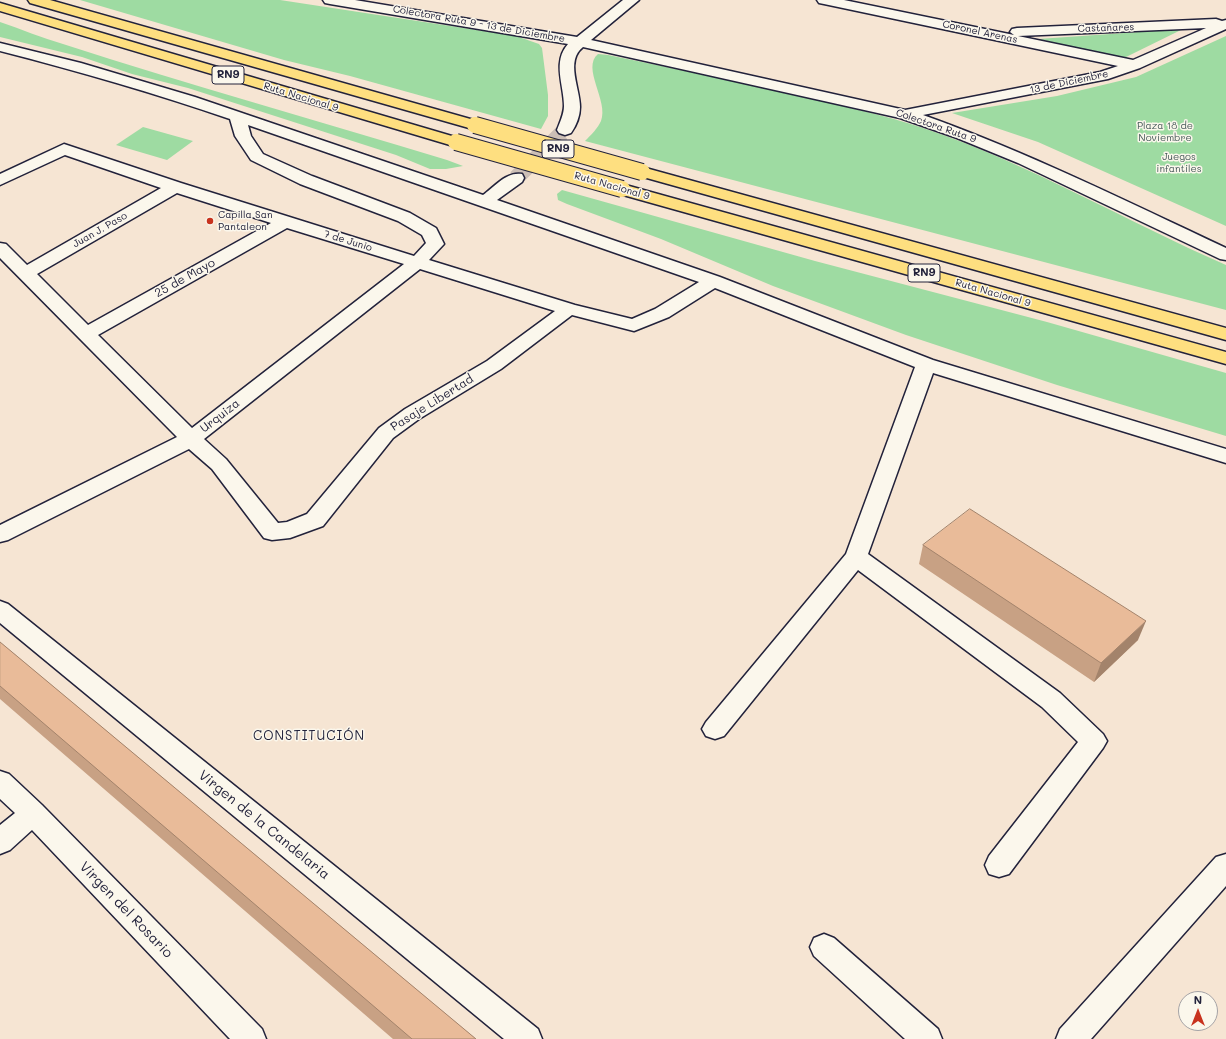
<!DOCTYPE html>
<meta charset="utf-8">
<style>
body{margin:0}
#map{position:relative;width:1226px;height:1039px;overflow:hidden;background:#f6e5d3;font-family:Mali,sans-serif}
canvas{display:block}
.north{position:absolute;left:1178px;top:991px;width:40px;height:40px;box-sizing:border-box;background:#fbf7ec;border:1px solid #a4a2a5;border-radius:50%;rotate:0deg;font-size:11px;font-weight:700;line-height:16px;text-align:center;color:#22223b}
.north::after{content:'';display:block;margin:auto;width:14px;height:18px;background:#c8321e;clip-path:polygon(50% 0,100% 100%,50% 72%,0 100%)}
</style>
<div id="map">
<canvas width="1226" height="1039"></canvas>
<div class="north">N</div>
</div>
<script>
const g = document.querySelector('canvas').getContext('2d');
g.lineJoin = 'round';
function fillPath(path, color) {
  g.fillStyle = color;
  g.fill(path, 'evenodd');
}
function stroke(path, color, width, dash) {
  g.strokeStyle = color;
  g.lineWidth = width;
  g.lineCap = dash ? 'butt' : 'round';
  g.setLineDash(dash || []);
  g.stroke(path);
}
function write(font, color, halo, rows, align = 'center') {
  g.font = font + ' Mali,sans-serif';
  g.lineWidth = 3;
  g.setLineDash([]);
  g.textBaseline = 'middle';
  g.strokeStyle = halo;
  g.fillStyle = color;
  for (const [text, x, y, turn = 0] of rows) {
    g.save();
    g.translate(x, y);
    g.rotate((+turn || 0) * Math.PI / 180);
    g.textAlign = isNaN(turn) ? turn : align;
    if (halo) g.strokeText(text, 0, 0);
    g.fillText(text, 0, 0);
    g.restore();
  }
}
const green = new Path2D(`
 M80,0H280L516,36L539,44L542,48L548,95V116L541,129L350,76L284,60Z
 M0,22C21,29 42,38 63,44C190,85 319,121 447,160L463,166L446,169H430L396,155L188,88L132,74L82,57L0,37Z
 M1183,29L1124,58L1038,39Z
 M1226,36V226L1038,142L952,113L1057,96L1136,77Z
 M598,54L608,55C668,67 728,80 788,94C835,104 881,114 926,129C1030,164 1125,221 1226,265V310L585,141C591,135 598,128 601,121C609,101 581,68 598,54Z
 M143,127L193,141L167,160L116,145Z
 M562,190L815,261L1047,322L1226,373V436L1057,385L906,335L773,286L661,239L567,204L558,200L557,194Z`);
const minorTunnel = new Path2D(`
 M516,178L565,130`);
const minor = new Path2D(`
 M323,0H355L577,37L623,0H639L591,40L905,110L1100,72L1118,66L824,4L819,3L817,0H844L1014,35L1010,32L1012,29L1017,28L1216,19L1222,21L1226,20V29L1140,68L1108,79L923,115C1027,152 1126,201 1226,248V260L1220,259L1018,163L957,138L900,118L583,47C565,61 580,88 580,107C580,116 576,126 571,133L565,135L559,133L557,130C560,122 564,114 564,106C564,85 552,62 568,44L330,4L325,3ZM1206,28L1133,60L1018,36Z
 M0,43L81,63L195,97L483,195C494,187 507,171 522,174L524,178L522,182L497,200L720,277L933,360L1226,449V463L933,373L868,554L1060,693L1103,734L1107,741L1103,748L1009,874L999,877L989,874L985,865L989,856L1078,742L1042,707L858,570L724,736L715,739L706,736L702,729L706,722L846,554L915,367L715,288L669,317L634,331L572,315L501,369L419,419L393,438L323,526L290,538L272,540L264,538L212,469L189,449L8,540L0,542V525L177,437L0,258V243L6,244L27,265L161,188L65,155L0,185V174L64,144L181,183L414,256L426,243L422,235L398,221L300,184L251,160L235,136L230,119C154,93 78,71 0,51ZM248,125L699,282L655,309L632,319L575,305L429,260L444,244L436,228L410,213L312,176L263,154L251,136ZM177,193L271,223L88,325L37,274ZM287,228L404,264L192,428L98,335ZM420,269L555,311L487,361L405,409L379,428L307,514L287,522L278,523L226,459L204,439Z
 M0,601L8,604L538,1029L542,1039H504L0,623Z
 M0,771L9,774L42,805L262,1029L266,1039H230L32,830L10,850L0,854V825L15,813L0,799Z
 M1226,854V886L1091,1039H1056L1060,1029L1216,857Z
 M824,934L834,938L938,1029L942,1039H905L814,956L810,947L814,938Z`);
const highway = new Path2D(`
 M28,0H50L481,122L483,125L481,128L475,130L469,128L30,3Z
 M0,3L462,139L464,142L462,145L456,147L450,145L0,11Z
 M642,167L1226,328V340L636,175L634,172L636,169Z
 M622,184L1226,352V364L616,193L614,189L616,185Z`);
const highwayBridge = new Path2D(`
 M475,125L642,172
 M456,142L622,189`);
const wall = new Path2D(`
 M923,545L1138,640L1094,682L919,564Z
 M0,642L476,1039H393L0,699Z`);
const shadedWall = new Path2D(`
 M1146,621L1138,640L1094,682L1101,663Z`);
const building = new Path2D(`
 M970,509L1146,621L1101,663L923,545Z
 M0,642L476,1039H412L0,686Z`);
const markers = [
 [210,221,4,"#c8321e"]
];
const farStreetnames = [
 ["Colectora Ruta 9 - 13 de Diciembre",479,24,10],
 ["Castañares",1106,28,-2],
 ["Coronel Arenas",980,32,12],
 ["13 de Diciembre",1069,82,-12],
 ["Ruta Nacional 9",301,97,17],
 ["Colectora Ruta 9",936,126,19],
 ["Ruta Nacional 9",612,186,16],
 ["Juan J. Paso",100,230,-30],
 ["7 de Junio",348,241,17],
 ["Ruta Nacional 9",993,293,16]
];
const farParknames = [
 ["Plaza 18 de",1165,126],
 ["Noviembre",1165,138],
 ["Juegos",1179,157],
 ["infantiles",1179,169]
];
const farPoinames = [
 ["Capilla San",218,215],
 ["Pantaleon",218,227]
];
const shields = [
 [228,75,32],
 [558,149,32],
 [924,273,32]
];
const shieldNames = [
 ["RN9",228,75],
 ["RN9",558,149],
 ["RN9",924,273]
];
const streetNames = [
 ["25 de Mayo",185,278,-29],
 ["Pasaje Libertad",432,403,-32],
 ["Urquiza",220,416,-38]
];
const neighbourhoodNames = [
 ["CONSTITUCIÓN",309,736]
];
const nearStreetnames = [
 ["Virgen de la Candelaria",264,825,39],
 ["Virgen del Rosario",126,910,46]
];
fillPath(green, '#9edba2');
stroke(minorTunnel, '#ccbeb5', 16, [16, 8]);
stroke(minor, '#22223b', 3);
stroke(highway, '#22223b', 3);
fillPath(minor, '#fbf7ec');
fillPath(highway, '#fedf80');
stroke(highwayBridge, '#22223b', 18, []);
stroke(highwayBridge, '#fedf80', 16);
fillPath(wall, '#c8a184');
fillPath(shadedWall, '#a3836b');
fillPath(building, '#e9bb99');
stroke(building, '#a3836b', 1);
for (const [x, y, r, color] of markers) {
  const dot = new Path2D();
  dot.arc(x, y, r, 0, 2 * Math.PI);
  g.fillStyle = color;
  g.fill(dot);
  stroke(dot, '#fbf7ec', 1.5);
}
write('10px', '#22223b', '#fbf7ec', farStreetnames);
write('10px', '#475a5a', '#fbf7ec', farParknames);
write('10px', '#22223b', '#fbf7ec', farPoinames, 'left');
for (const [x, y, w] of shields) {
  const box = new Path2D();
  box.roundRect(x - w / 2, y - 9, w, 18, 3);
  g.fillStyle = '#fbf7ec';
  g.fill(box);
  stroke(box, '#22223b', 1);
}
write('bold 11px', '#22223b', null, shieldNames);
write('12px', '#22223b', '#fbf7ec', streetNames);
g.letterSpacing = '1px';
write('13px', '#22223b', '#fbf7ec', neighbourhoodNames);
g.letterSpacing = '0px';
write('14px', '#22223b', '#fbf7ec', nearStreetnames);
</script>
